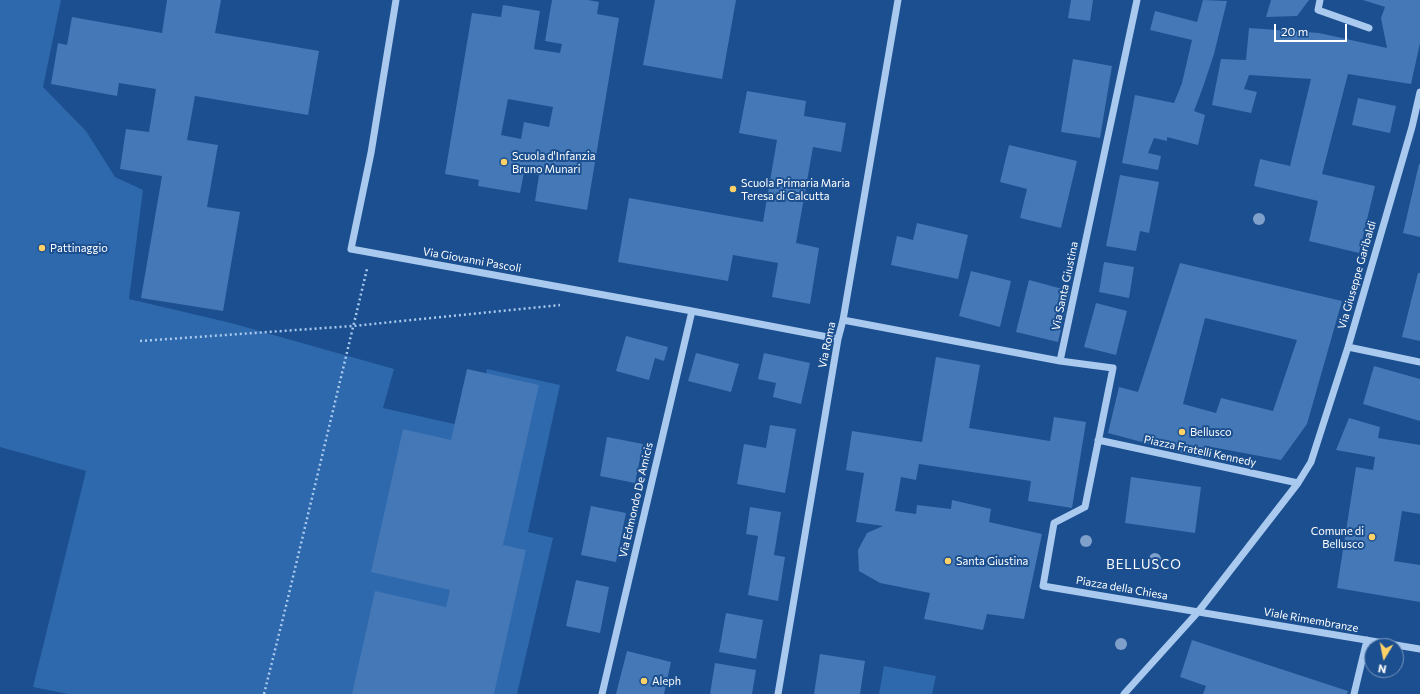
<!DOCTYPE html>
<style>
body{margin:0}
#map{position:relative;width:1420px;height:694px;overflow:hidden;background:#1b4f8f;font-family:Commissioner,sans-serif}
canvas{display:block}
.north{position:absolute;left:1364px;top:638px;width:40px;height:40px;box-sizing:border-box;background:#1b4f8f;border:1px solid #7695bc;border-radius:50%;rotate:190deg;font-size:11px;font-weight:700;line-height:16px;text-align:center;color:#fff}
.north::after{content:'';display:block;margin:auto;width:14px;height:18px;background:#ffd166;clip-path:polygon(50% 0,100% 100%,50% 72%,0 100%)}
.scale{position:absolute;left:1274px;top:24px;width:73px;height:18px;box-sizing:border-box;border:2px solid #fff;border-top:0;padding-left:5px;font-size:12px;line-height:14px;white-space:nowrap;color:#fff;-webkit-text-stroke:3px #1b4f8f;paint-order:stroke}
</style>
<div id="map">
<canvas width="1420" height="694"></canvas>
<div class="north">N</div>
<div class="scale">20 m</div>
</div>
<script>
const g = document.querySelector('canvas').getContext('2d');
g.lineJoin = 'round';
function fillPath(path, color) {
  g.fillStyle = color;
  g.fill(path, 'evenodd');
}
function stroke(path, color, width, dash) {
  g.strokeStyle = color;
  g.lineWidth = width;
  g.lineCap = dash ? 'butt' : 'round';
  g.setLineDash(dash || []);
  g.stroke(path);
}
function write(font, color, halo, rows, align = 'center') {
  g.font = font + ' Commissioner,sans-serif';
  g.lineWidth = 4;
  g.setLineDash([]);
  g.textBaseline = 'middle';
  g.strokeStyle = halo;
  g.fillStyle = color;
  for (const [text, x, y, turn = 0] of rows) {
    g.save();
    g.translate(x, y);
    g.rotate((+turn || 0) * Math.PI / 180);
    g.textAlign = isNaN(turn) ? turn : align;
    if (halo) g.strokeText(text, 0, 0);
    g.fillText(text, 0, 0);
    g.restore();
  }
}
const green = new Path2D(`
 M0,0H61L43,87L86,131L115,177L143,190L129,299L231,323L394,369L383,408L472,428L487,369L560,385L528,532L553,538L517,694H68L33,687L86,471L0,447Z
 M884,666L936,676L932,694H879Z`);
const building = new Path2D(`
 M167,0H221L215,33L319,51L308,115L195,96L187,140L218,145L207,207L240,212L223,311L141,298L162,176L120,169L126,129L149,132L156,89L119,83L117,96L51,84L58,43L67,45L72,17L162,33Z
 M552,0H588L599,2L597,14L619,18L587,210L535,201L539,175L524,172L520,193L478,186L479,180L445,174L472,13L501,17L503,5L540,11L534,49L560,53L562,44L545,41ZM508,99L553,107L549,127L524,122L521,139L501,135Z
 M655,0H736L722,79L643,65Z
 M1071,0H1093L1090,21L1068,18Z
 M1203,0L1227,1L1214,54L1203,87L1194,111L1205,115L1198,145L1167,137V141L1154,138L1148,153L1161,156L1158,170L1122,163L1135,95L1174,103L1182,83L1192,40L1150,30L1155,11L1197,22Z
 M1271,0H1309L1297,16L1266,17Z
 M1363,0H1420V43L1411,84L1348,74L1322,174L1375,186L1359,253L1309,241L1318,201L1254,186L1260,159L1290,166L1311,79L1249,75L1244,89L1257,92L1251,113L1212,105L1221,59L1246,60L1249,28L1319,33L1387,48L1381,18L1385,7Z
 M1073,59L1112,66L1100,138L1061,132Z
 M747,91L806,101L804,116L846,123L841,152L813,147L796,243L819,248L810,304L772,297L778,263L733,255L728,281L618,262L629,198L763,222L777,140L739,133Z
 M1358,98L1396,106L1390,133L1352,125Z
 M1009,145L1077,161L1061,228L1020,218L1027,189L1000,182Z
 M1419,164H1420V237L1403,233Z
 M1120,175L1159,182L1149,233L1140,231L1136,251L1106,246Z
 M917,223L968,235L958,279L891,265L897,236L913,240Z
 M1104,262L1134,267L1129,298L1099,292Z
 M1180,263L1342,301L1307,424L1281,460L1206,446L1202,458L1108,433L1119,387L1138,392ZM1205,318L1297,340L1273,411L1221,398L1216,413L1183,404Z
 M971,271L1011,281L1000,327L959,316Z
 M1418,273H1420V341L1402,337Z
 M1029,280L1070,291L1058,342L1016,332Z
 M1096,303L1127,311L1116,355L1084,347Z
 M626,336L668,347L664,361L655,358L649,380L616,371Z
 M696,353L739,364L731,392L688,381Z
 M764,353L810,363L801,404L773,397L776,383L758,379Z
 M936,357L980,365L969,428L1050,441L1054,417L1086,422L1072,508L1028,501L1031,481L919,464L916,480L901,477L895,511L916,514L917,505L951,509L952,500L991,509L989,522L1042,534L1024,619L987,614L983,630L924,619L930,593L880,583L859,571L858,550L867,533L883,526L856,522L864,473L846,470L852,431L922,442Z
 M1374,366L1420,379V421L1363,404Z
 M467,369L539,385L503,545L526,550L494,694H352L375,591L446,607L450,590L371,572L403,429L451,440Z
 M1349,418L1380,427L1378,438L1420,445V514L1402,511L1394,561L1420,565V602L1337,588L1356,467L1373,470L1375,457L1336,450Z
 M770,425L796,429L785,493L737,484L744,444L766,448Z
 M607,437L643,444L635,483L600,476Z
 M1131,477L1201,487L1195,533L1125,523Z
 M591,506L626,513L616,562L581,555Z
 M750,507L781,512L774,555L785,557L778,601L748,595L758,536L746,534Z
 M576,580L609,587L600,633L566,626Z
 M726,613L763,620L756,659L719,652Z
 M1192,640L1348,691L1347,694H1203L1206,686L1180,677Z
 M627,651L671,662L664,694H616Z
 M820,654L865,661L860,694H814Z
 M715,663L756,670L752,694H710Z`);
const path = new Path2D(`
 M140,341L353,326L560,305
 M264,694L286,606L367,269`);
const minor = new Path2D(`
 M396,0L371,153L351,249L692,311L838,339
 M1320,0L1318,10L1369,28
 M843,320L1060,361L1137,0
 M1348,347L1420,362
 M1060,361L1113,368L1085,507L1054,523L1043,586L1420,649
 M1098,440L1298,483
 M602,694L692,311
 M778,694L838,339L843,320L898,0
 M1124,694L1198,612L1298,483L1311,462L1348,347L1412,127L1420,92
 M1354,694L1367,640`);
const trees = [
 [1259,219],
 [1086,541],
 [1155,559],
 [1121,644]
];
const markers = [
 [504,162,4,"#ffd166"],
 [733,189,4,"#ffd166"],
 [42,248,4,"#ffd166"],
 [1182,432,4,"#ffd166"],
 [1372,537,4,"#ffd166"],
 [948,561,4,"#ffd166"],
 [644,681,4,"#ffd166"]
];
const poiNames = [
 ["Scuola d'Infanzia",512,156],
 ["Bruno Munari",512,169],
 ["Scuola Primaria Maria",741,183],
 ["Teresa di Calcutta",741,196],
 ["Pattinaggio",50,248],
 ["Bellusco",1190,432],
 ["Comune di",1364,531,"right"],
 ["Bellusco",1364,544,"right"],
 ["Santa Giustina",956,561],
 ["Aleph",652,681]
];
const streetNames = [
 ["Via Giovanni Pascoli",472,260,10],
 ["Via Giuseppe Garibaldi",1357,275,-74],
 ["Via Santa Giustina",1065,286,-78],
 ["Via Roma",827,345,-78],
 ["Piazza Fratelli Kennedy",1200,451,12],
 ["Via Edmondo De Amicis",636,500,-77],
 ["Piazza della Chiesa",1122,588,10],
 ["Viale Rimembranze",1311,620,10]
];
const quarterNames = [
 ["BELLUSCO",1144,565]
];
fillPath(green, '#2e69ad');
fillPath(building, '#4478b7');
stroke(path, '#a9c9ee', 2.5, [2, 3]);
stroke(minor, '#a9c9ee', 7);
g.fillStyle = '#7ea0ca';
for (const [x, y] of trees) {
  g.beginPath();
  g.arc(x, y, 6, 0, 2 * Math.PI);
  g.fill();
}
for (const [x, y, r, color] of markers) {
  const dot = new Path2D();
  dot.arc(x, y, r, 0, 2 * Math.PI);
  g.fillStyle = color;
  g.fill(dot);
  stroke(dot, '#1b4f8f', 1.5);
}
write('11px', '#fff', '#1b4f8f', poiNames, 'left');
write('11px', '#fff', '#1b4f8f', streetNames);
g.letterSpacing = '1px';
write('13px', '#fff', '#1b4f8f', quarterNames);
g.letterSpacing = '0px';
</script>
